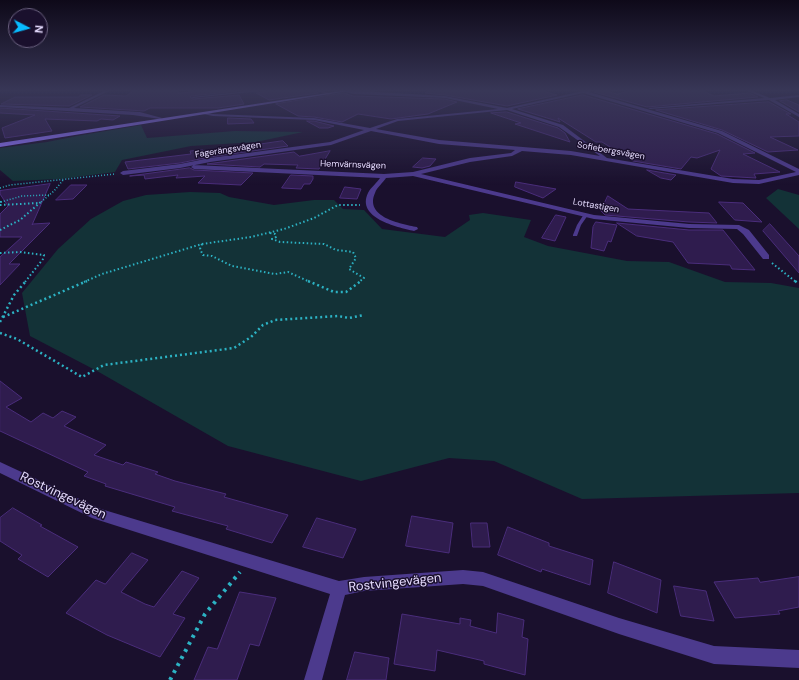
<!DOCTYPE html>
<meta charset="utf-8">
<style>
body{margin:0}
#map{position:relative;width:799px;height:680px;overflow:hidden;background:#1a102d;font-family:"DM Sans",sans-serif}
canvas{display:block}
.north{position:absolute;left:8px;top:8px;width:40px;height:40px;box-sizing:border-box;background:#1a102d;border:1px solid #6c6281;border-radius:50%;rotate:96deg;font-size:11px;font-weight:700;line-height:16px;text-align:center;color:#e6dcff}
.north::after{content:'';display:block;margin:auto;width:14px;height:18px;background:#08bbff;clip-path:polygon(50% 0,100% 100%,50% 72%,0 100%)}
</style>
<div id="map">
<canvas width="799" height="680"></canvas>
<div class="north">N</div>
</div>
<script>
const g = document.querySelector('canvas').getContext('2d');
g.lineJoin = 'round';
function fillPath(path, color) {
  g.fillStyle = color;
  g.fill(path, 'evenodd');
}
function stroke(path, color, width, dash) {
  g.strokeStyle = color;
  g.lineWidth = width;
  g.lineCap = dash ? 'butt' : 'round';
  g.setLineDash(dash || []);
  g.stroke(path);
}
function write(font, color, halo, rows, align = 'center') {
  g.font = font + ' "DM Sans",sans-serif';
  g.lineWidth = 3;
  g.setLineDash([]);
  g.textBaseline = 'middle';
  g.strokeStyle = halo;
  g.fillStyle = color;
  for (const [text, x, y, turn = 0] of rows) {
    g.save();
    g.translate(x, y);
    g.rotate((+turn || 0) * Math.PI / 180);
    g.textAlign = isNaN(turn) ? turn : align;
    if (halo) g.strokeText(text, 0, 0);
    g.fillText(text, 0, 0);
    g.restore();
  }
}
const green = new Path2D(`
 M141,125L147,138L235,131L303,132L256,142L191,146L122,160L115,172L61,179L13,181L0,170V148L47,142L77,136Z
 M778,189L799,195V229L766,198Z
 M190,192L220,193L229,197L274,205L314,200H334L343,209L364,210L382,229L445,237L470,220L469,215L483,213L531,220L524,237L548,246L627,261L669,262L725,282L771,283L799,288V493L582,499L494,461L449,458L361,481L228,446L97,371L30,336L22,293L58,249L91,219L123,201L146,195Z`);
const building = new Path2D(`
 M215,90L237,91L191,96L190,97L193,99L239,95L244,104L218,108H150L144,111L80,107L104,95L126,96L133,91H179L178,93Z
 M272,90H314L318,93L269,100L256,93L271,91Z
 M433,90L454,91L457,90L479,92L482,90H539L557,95L507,106L445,95L425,93L427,91Z
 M633,90H679L682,92L703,91L714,96L749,93L758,97L647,107L594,92L605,91L617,94Z
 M344,93L353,96L445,99L457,102L428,114L391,119L358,114L342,122L314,117L298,116L276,104Z
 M81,95H92L69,106L1,104L15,97H78Z
 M583,95L717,134L755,153L743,154L780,172L754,174L756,178L721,176L711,169L720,150L697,158L691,157L681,169L633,161L602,142H596L558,118L560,122L518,109Z
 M787,100L799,105V112L780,101Z
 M769,102L791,114H786L799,122V136L770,137L798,150L768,152L722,130L656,110Z
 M0,108L120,116L113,120L101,119L97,121L45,119L52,131L5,138L2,128L35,115L0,113Z
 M507,112L558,128L565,133L570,142L515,124L521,123L491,113Z
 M228,118L251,119L254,123L228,124Z
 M307,121H314L334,126L328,128H320Z
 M283,141L288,146L210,157L180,163L128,169L125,162L191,154L190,151L203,150V152Z
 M330,151L319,169L296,168L298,165L264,164L260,167L207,164L294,152L299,156Z
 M423,158L436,159L430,166L422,168L413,167Z
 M190,168L194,170L253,173L241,185L198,183L205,176L176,178L178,175L145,179L144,175L130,176Z
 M647,170L676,175L671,180L661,178Z
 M291,175L313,176V179L310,184H304L301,189L282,188Z
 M516,182L556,189L543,198L515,187Z
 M50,184L32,225L33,224L50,223L9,264H20L0,285V257L22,237H0V214L8,206L0,194V191Z
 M71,185H87L73,199L56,200Z
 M345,187L361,189L357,199L340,198Z
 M608,196L628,209L709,213L717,223L689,222L605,215L601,211Z
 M719,202L743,203L762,222L735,220Z
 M556,215L566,217L555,241L542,238Z
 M596,222L617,225L611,242L608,241L604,251L591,248L593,227Z
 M617,223L689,230H723L755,270L732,269L730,265L688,263L673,242L637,236Z
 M770,224L799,256V273L763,231Z
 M0,381L22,398L6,407L31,422L43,413L53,418L62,411L76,417L64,426L106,445L94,455L123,465L126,462L158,472L155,474L175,481L226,494L224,497L288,515L272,543L226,529L228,526L172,511L175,507L105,486L106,484L84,476L88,472L0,431Z
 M13,508L42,525L40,526L78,547L48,577L18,559L22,555L0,541V518Z
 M412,516L453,523L449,553L406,546Z
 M317,518L356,529L343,558L303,547Z
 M471,523H487L490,547H473Z
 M508,527L549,543V546L593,560L590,585L542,569L541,572L498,555Z
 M132,553L148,560L121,592L145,604L154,607L182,571L199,578L173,614L185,618L160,657L107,635L66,613L96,580L105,584Z
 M614,562L661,580L657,613L608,593Z
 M799,577V607L778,611L780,614L735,618L714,582L758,578L760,582Z
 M674,586L706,591L714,621L681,616Z
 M240,592L276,598L259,646L250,644L237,680H194L208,647L217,649Z
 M498,613L524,620L522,637L528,639L525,675L484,664V661L437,650L435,671L394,664L402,614L460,624V618L471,620L470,626L496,633Z
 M355,652L389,658L386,680H347Z`);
const pathFar3 = new Path2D(`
 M0,188L10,185L115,174
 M1,202L22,196L49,195
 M41,202L54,191L64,179`);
const pathFar2 = new Path2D(`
 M0,202L4,201
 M0,205L39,203
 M0,230L20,220L42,201
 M270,233L275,234L276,237L272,239L280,242L324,244L336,250L353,252L356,258L349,269L364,278L359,282
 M202,244L200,249L203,255L212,256L232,266L275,274L288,272L310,282
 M0,253L20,252L44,255L43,259L25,282
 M772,263L796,282
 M84,282L102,274L202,244L251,237L284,229L314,218L338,205H360`);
const pathFar1 = new Path2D(`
 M308,281L334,292H346L361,281
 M795,281L799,284
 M3,317L87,281
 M0,322L14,295L26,281
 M0,333L17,339L82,377L104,365L234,348L251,337L263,325L275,320L338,316L349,318L364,315`);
const path = new Path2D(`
 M170,680L205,614L240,572`);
const lane = new Path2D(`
 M584,214L588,215L581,225L577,236H573V235L577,225Z`);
const street = new Path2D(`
 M106,90H111L74,108L140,112L162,118L160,119L133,115L0,107V105L69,108Z
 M258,90H271L193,98L191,97Z
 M315,90H320L331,94L329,95Z
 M345,90L445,96L507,108L587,90H594L589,92L722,131L799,169V175L759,184L733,183L571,155L522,151L512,156L470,162L421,174L594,215L689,224L739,225L749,230L769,255V259H763L743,234L737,229L689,228L594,219L413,176L386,178C383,183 377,187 375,193C364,217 401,224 417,227L418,229L414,231C397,227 356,218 368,193C371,187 377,183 380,178L194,169L191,167L194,165L384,174L413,172L470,158L511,153L515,150L439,144L371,131L331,145L210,162L180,168L123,175L120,173L123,171L180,164L210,158L330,142L364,130L314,120L213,116L203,114L205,112L213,114L314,118L370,128L397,119L498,109L445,98L353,94L345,92ZM583,93L718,133L796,172L759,180L733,179L607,158L563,125L512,109ZM507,110L559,127L600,156L571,151L439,140L376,129L398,121Z
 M745,90H750L770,98L799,95V97L775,100L799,114V117L769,100L650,109L648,108L764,98Z
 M0,462L101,509L339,581L364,577L463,570L483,572L619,618L714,646L799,650V668L714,664L619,634L483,586L463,584L364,591L345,595L322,680H304L330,594L92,518L0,473Z`);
const secondary = new Path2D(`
 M347,90H355L0,147V143Z`);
const farStreetnames = [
 ["Fagerängsvägen",228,150,-9],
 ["Sofiebergsvägen",611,151,10],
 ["Hemvärnsvägen",353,165,2],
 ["Lottastigen",596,206,10]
];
const nearStreetnames = [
 ["Rostvingevägen",63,496,25],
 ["Rostvingevägen",395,583,-6]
];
fillPath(green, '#133237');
fillPath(building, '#2f1c4e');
stroke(building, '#4a2d7b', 1);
stroke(pathFar3, '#2cb2c3', 1.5, [1, 2]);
stroke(pathFar2, '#2cb2c3', 2, [1.5, 2.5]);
stroke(pathFar1, '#2cb2c3', 2.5, [2, 3]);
stroke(path, '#2cb2c3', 4, [3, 5]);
fillPath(lane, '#4c3a8d');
fillPath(street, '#4c3a8d');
fillPath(secondary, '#8f73ff');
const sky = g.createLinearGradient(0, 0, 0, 185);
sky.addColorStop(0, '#0e0919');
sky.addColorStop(0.49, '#383757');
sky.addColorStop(1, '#38375700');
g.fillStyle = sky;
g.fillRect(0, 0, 799, 185);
write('9px', '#e6dcff', '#1a102d', farStreetnames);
write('13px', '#e6dcff', '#1a102d', nearStreetnames);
</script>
